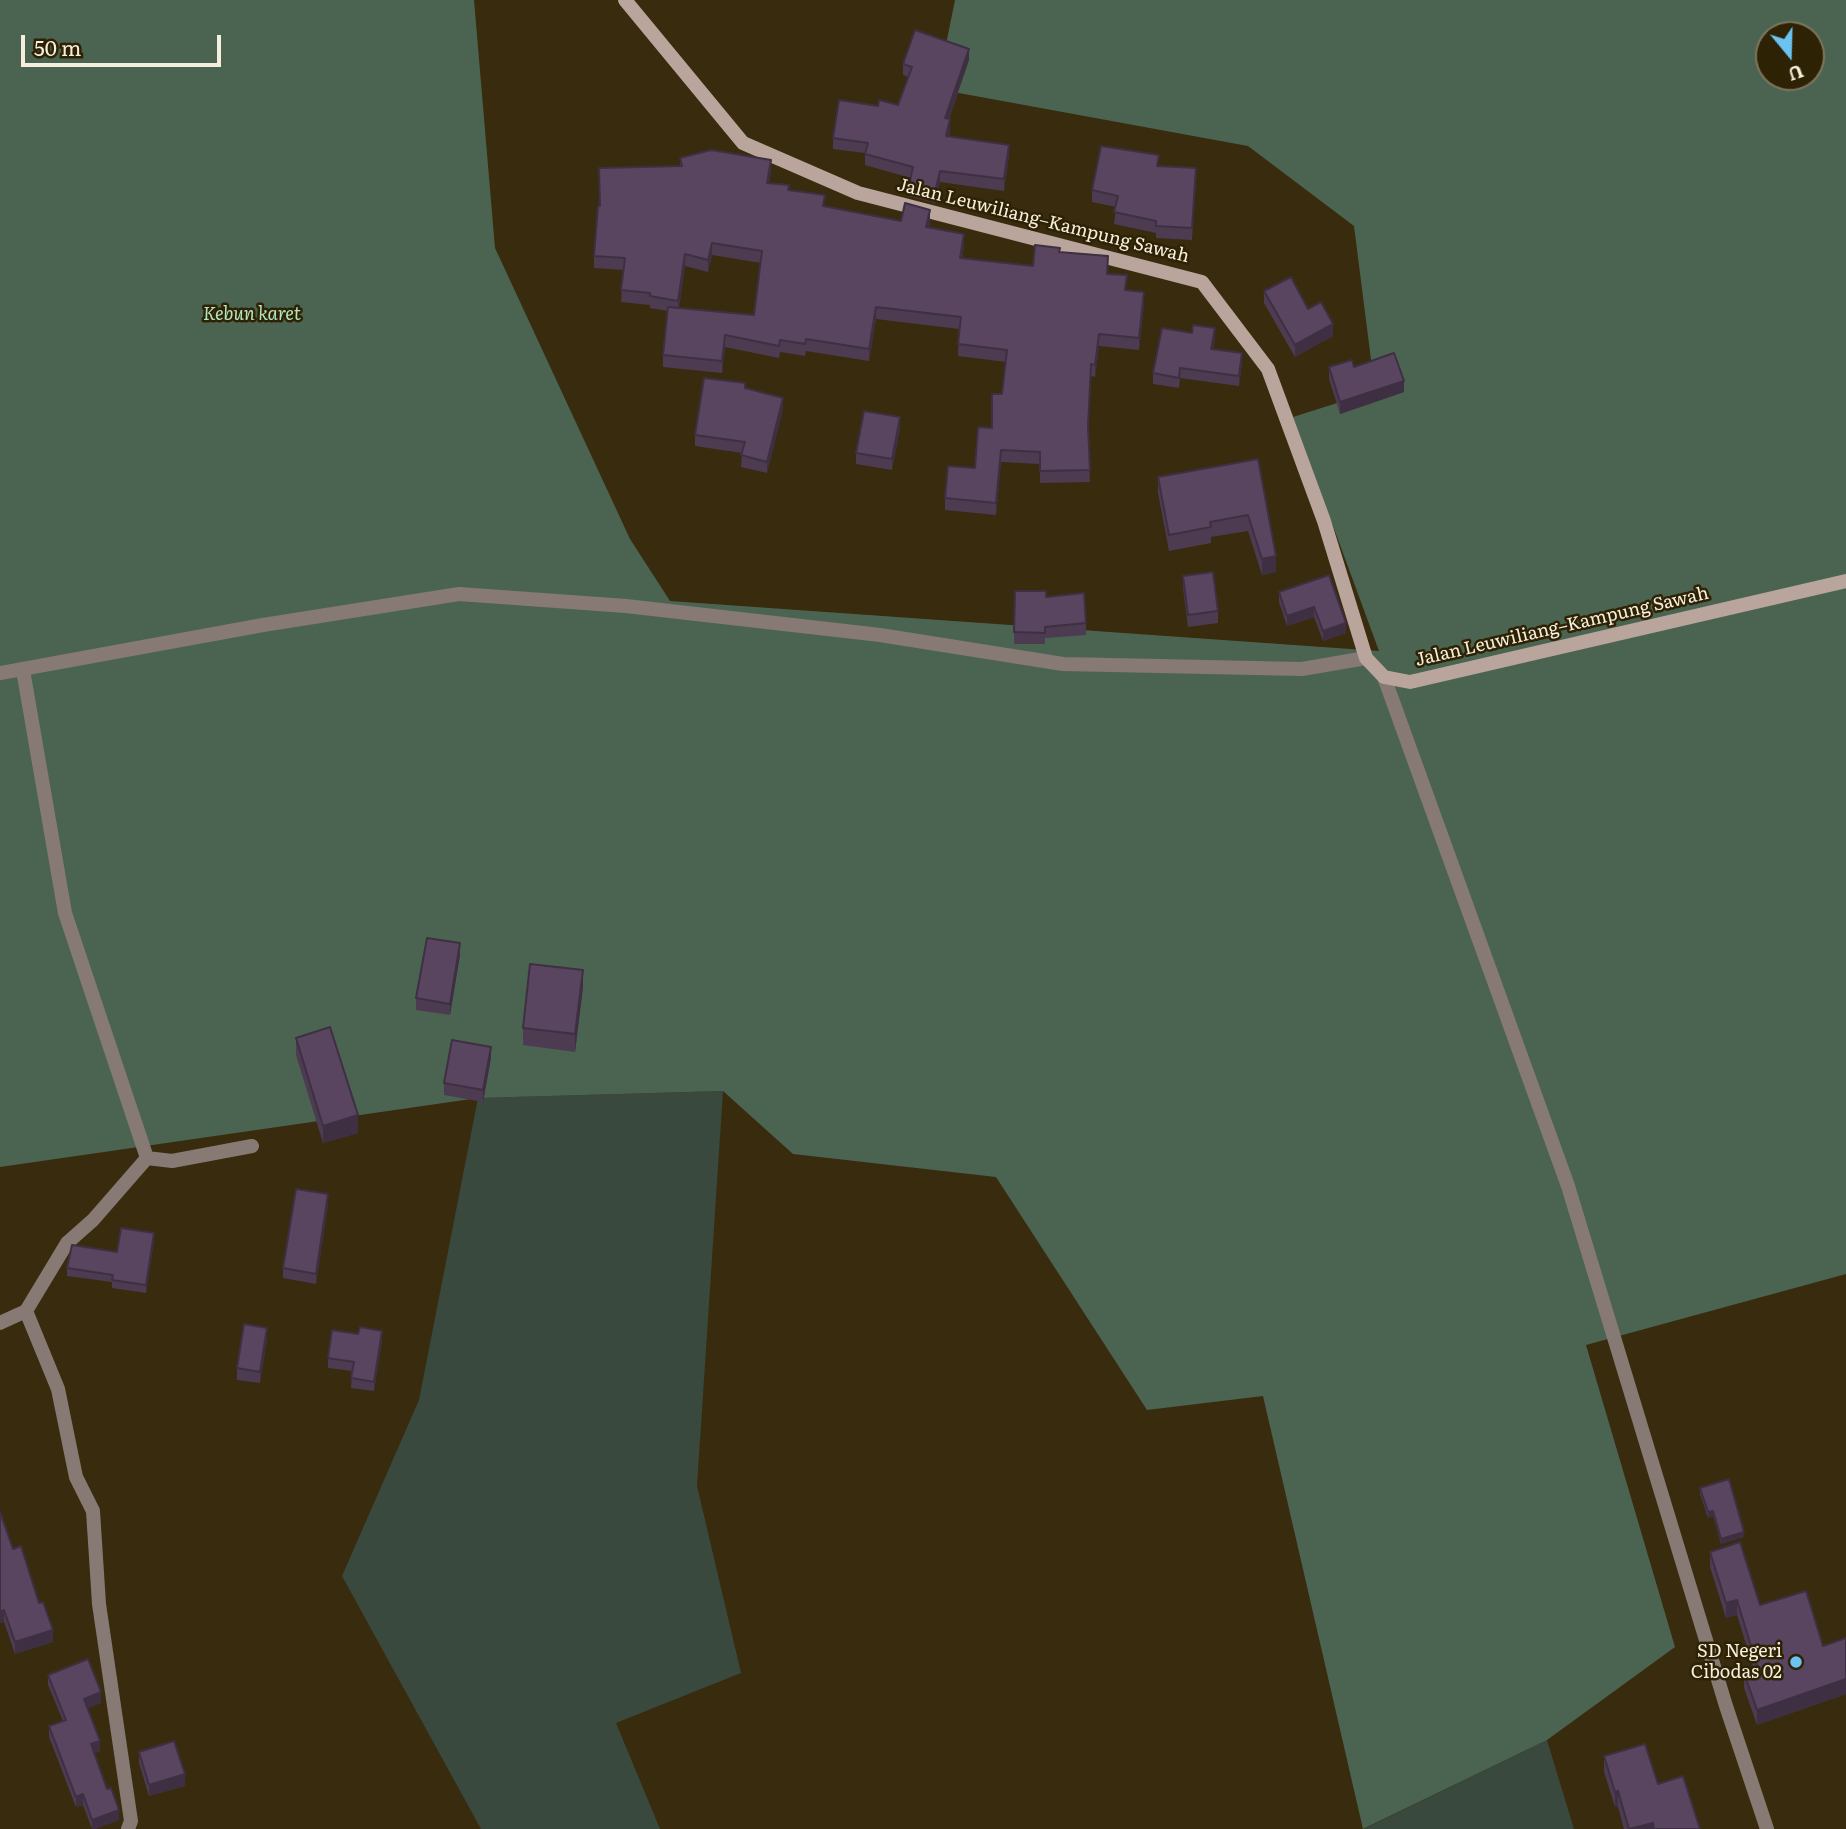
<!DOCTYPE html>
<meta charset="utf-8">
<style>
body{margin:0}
#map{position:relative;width:1846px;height:1829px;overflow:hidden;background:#392b0e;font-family:Literata,serif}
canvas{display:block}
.north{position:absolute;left:1755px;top:21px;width:70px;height:70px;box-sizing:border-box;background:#2e2204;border:2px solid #7e745b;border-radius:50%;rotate:161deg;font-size:19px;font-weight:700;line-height:28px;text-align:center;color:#f7efde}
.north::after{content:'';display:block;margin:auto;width:24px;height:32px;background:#6ac3f1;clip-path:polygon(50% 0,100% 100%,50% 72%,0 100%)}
.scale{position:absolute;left:21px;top:35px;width:200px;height:32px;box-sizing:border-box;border:4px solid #f7efde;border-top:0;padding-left:9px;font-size:21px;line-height:24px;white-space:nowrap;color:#f7efde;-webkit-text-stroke:5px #2e2204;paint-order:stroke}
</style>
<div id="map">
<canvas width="1846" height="1829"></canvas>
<div class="north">U</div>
<div class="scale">50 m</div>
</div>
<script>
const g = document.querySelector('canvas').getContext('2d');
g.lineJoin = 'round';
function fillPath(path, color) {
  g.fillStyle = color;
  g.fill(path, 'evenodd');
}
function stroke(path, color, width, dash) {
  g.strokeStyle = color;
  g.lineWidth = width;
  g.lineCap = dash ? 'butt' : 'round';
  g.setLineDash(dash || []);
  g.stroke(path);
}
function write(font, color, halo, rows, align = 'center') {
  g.font = font + ' Literata,serif';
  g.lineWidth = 5;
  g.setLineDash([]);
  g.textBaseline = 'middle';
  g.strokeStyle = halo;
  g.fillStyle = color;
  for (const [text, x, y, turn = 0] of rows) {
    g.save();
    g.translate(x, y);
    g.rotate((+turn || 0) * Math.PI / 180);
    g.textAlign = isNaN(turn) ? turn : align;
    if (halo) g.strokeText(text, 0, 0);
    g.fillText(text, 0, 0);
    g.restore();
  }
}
const green = new Path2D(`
 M723,1091L697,1486L741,1673L616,1723L660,1829H481L342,1576L419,1400L478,1098Z
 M1547,1740L1574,1829H1364Z`);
const forest = new Path2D(`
 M0,0H474L495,248L630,539L670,601L1379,651L1293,417L1375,391L1354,226L1248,146L937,89L955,0H1846V1274L1586,1345L1675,1647L1547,1740L1363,1829L1263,1396L1147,1410L996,1177L793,1154L723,1091L478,1098L0,1167ZM1769,35H1811V77H1769Z`);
const minor = new Path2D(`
 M23,670L65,913L147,1158
 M0,673L263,625L459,594L626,606L880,635L1063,664L1302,669L1366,658
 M1384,677L1568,1186L1726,1706L1767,1829
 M26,1311L58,1389L76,1477L93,1511L99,1604L131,1821L128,1829
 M0,1323L26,1311L67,1243L93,1220L147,1158L172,1161L252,1146`);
const secondary = new Path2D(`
 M625,0L743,143L858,193L1202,282L1268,369L1324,521L1366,658L1384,677L1410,682L1846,581`);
const wall = new Path2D(`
 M969,60L949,119L950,131L949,136L1009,156L1004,191L940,182L935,203L909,196V185L911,178L865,165V153L833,149V138L878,106L898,105L908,77L903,75V64Z
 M680,158L771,172L769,183L789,190L825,206L901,221L930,222L929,228L964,246L962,258L1033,266L1060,252L1108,274L1144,304L1139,350L1099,346L1095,377L1091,376L1088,434L1090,482L1040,483V464L1001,462L996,515L945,510V498L975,468L992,428L1002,394L1006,362L958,356L959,329L876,319L869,361L806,351L805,356L780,352L779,358L725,347L722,373L663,367V355L668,311L650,308V305L621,302L623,270L594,268V256L600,206L680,166ZM712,255L761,263L754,315L679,308L685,266L708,272Z
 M1159,166L1196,180L1192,240L1156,238V233L1114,224L1116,207L1092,202V190Z
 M1264,291L1308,309L1333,336L1295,357L1264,303Z
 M1215,338L1213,349L1242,363L1239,386L1180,378L1179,388L1153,384V373Z
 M1329,367H1354L1404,392L1340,414L1329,379Z
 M745,388L783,409L767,473L741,467L742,453L695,446V435Z
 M900,429L892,470L856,464V453Z
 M1258,459L1276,572L1262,575L1248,531L1211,537V543L1169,551L1158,493V477Z
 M1329,575L1346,633L1323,641L1314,617L1287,626L1279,602V592Z
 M1183,576L1218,611V623L1188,627L1183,588Z
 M1015,591L1046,597L1086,623V635L1045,638V644H1014Z
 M460,955L450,1015L416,1010V998Z
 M583,987L575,1052L523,1045V1028Z
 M296,1038L358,1133L323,1143L296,1055Z
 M491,1058L483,1102L444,1095V1083Z
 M328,1204L316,1284L283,1278V1268Z
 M154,1241L146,1293L112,1288V1282L67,1276V1268Z
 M267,1339L260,1383L237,1380V1368Z
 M382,1341L374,1391L351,1388L352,1371L328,1368V1358Z
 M1700,1488L1744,1537L1721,1544L1713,1516L1708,1518L1700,1494Z
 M13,1549L39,1603L53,1642L15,1654L4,1622L0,1623Z
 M1710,1552L1760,1605L1823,1646L1846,1638V1694L1757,1725L1744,1688V1673L1754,1670L1737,1615L1726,1618L1710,1567Z
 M48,1675L101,1703L87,1708L100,1751L94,1753L119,1820L95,1829H92L83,1805L76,1807L49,1737V1726L63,1721L48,1685Z
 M139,1752L185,1786L149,1796L139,1763Z
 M1604,1756L1658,1784L1700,1829H1624L1618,1807H1615L1604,1772Z`);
const shadedWall = new Path2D(`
 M969,49V60L945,129V118Z
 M950,119V131L946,147V136Z
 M1009,145V156L1004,191V179Z
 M771,160V172L767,195V183Z
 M940,171V182L935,203V192Z
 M930,210V222L926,239V227Z
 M964,234V246L960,270V258Z
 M712,243V255L708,272V260Z
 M685,254V266L678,312V301Z
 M1144,292V304L1139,350V338Z
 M876,307V319L869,361V349Z
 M1333,324V336L1295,357V345Z
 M1215,328V338L1211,359V349Z
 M1099,334V346L1095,377V365Z
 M725,335V347L722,373V361Z
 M1242,353V363L1239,386V376Z
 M1404,381V392L1340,414V402Z
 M783,398V409L767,473V462Z
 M900,417V429L892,470V459Z
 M1001,450V462L996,515V503Z
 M1276,556V572L1262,575V559Z
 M1314,607V617L1287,626V616Z
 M1346,623V633L1323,641V631Z
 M460,943V955L450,1015V1004Z
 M583,970V987L575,1052V1034Z
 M491,1047V1058L483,1102V1090Z
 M358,1115V1133L323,1143V1126Z
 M328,1194V1204L316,1284V1274Z
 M154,1233V1241L146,1293V1285Z
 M267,1328V1339L260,1383V1372Z
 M382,1331V1341L374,1391V1382Z
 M1713,1511V1516L1708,1518V1512Z
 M1744,1532V1537L1721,1544V1539Z
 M1737,1600V1615L1726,1618V1603Z
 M4,1610V1622L0,1623V1612Z
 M53,1630V1642L15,1654V1642Z
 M1846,1679V1694L1757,1725V1710Z
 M101,1692V1703L84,1710V1699Z
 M100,1741V1751L91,1755V1744Z
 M185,1774V1786L149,1796V1785Z
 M1618,1791V1807H1615V1792Z
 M83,1794V1805L76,1807V1797Z
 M119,1810V1820L95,1829H92V1820Z
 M1653,1823V1829H1630Z`);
const building = new Path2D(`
 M915,30L969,49L945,118L950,119L946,136L1009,145L1004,179L940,171L935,192L909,185L913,167L865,154L868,143L833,138L839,100L878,106L879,100L898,105L912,67L903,64Z
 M1101,146L1159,155L1157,166L1196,168L1192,228L1156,226V221L1114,212L1118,196L1092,190Z
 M711,150L771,160L767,183L789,185L788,190L825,195L823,206L901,221L905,203L930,210L926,227L964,234L960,258L1033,266L1035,245L1060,248L1059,252L1108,256L1107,274L1127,275L1125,290L1144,292L1139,338L1099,334L1095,365L1091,364L1088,426L1090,470L1040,471V452L1001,450L996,503L945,498L948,466L975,468L978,427L992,428V394H1002L1007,350L958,344L961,317L876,307L869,349L806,339L805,344L780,340L779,346L725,335L722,361L663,355L668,307L754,315L762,251L712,243L708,260L685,254L678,301L650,296V293L621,290L625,258L594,256L598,206H600L599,168L682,166L680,158Z
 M1291,277L1308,309L1321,302L1333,324L1295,345L1264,291Z
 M1193,325L1215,328L1211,349L1242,353L1239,376L1180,368L1179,378L1153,373L1162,328L1192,333Z
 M1394,353L1404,381L1340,402L1329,367L1352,360L1354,367Z
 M704,378L745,383V388L783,398L767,462L741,455L745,442L695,435Z
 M864,411L900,417L892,459L856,453Z
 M1258,459L1276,556L1262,559L1248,515L1210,522L1211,527L1169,535L1158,477Z
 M1213,572L1218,611L1188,615L1183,576Z
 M1329,575L1346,623L1323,631L1314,607L1287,616L1279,592Z
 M1015,591H1046V597L1084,593L1086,623L1045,627V633L1014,632Z
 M427,938L460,943L450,1004L416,998Z
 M530,964L583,970L575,1034L523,1028Z
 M330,1027L358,1115L323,1126L296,1038Z
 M452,1040L491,1047L483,1090L444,1083Z
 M296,1189L328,1194L316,1274L283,1268Z
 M121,1228L154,1233L146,1285L112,1280L113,1275L67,1268L72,1245L117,1252Z
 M244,1324L267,1328L260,1372L237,1368Z
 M360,1327L382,1331L374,1382L351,1378L354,1362L328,1358L332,1330L358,1334Z
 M1729,1479L1744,1532L1721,1539L1713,1511L1708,1512L1700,1488Z
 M0,1512L13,1549L21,1546L39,1603L43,1602L53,1630L15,1642L4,1610L0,1612Z
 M1740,1542L1760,1605L1806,1591L1823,1646L1846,1638V1679L1757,1710L1744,1673L1758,1669L1737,1600L1726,1603L1710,1552Z
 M88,1659L101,1692L84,1699L100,1741L91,1744L107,1789L111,1788L119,1810L92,1820L83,1794L76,1797L49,1726L66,1720L48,1675Z
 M174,1741L185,1774L149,1785L139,1752Z
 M1645,1744L1658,1784L1683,1776L1700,1829H1654L1653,1823L1629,1829L1618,1791L1615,1792L1604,1756Z`);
const markers = [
 [1796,1662,7,"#6ac3f1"]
];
const streetNames = [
 ["Jalan Leuwiliang–Kampung Sawah",1043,221,14],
 ["Jalan Leuwiliang–Kampung Sawah",1562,627,-13]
];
const parkNames = [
 ["Kebun karet",252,315]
];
const poiNames = [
 ["SD Negeri",1782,1652],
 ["Cibodas 02",1782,1673]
];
fillPath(green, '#39493e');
fillPath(forest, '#4b6452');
stroke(minor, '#877a74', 14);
stroke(secondary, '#baa59c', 14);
fillPath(wall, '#4d3b52');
fillPath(shadedWall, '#3e3042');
fillPath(building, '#59455f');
stroke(building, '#3e3042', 2);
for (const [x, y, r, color] of markers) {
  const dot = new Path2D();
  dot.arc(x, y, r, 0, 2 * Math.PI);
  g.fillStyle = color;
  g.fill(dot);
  stroke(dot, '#2e2204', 2.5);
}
write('18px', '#f7efde', '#2e2204', streetNames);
write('italic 18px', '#b3e4c0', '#2e2204', parkNames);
write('18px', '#f7efde', '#2e2204', poiNames, 'right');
</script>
